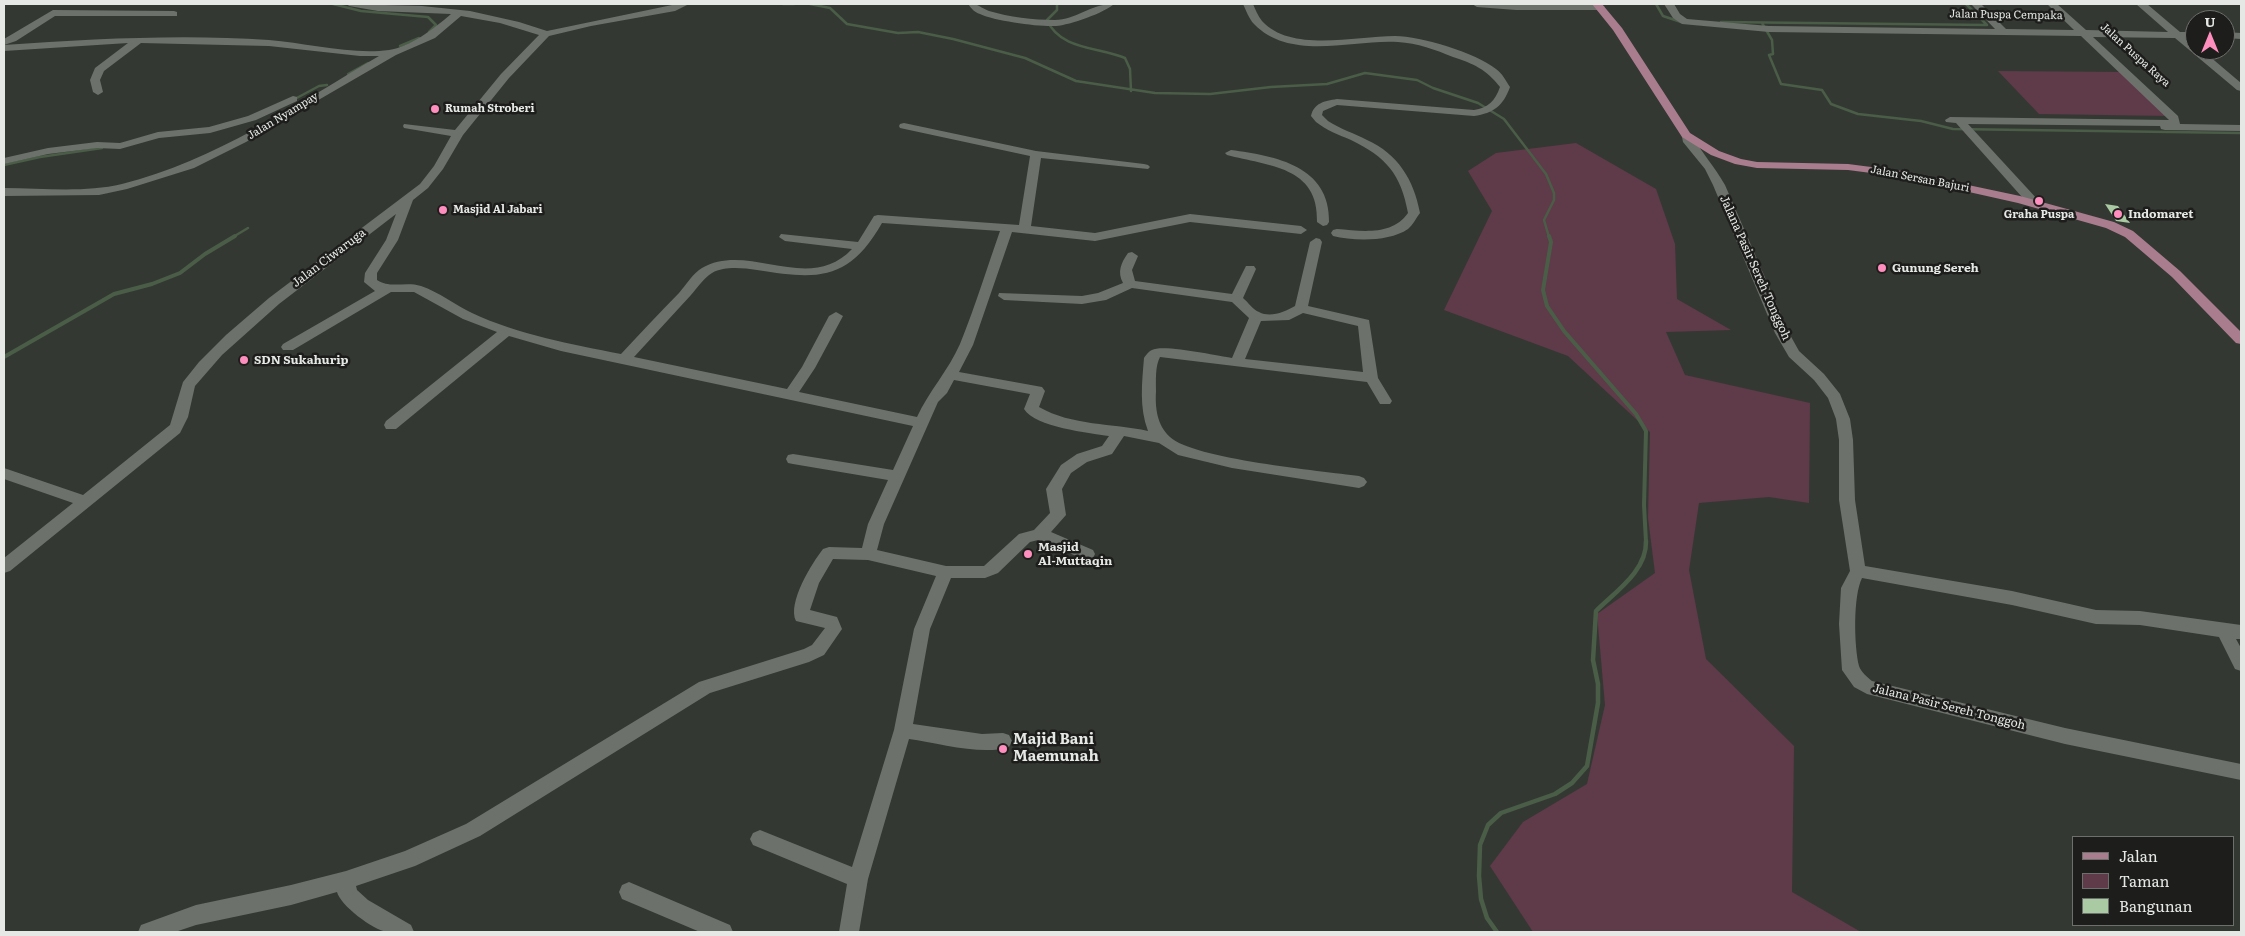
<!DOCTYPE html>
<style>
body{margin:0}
#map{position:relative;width:2245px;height:936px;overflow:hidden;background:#343833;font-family:Literata,serif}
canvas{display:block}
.frame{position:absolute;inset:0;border:5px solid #e5e8e5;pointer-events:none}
.legend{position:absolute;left:2072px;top:836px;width:162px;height:90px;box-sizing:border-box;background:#1d1e1c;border:1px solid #6d6f6c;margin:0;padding:6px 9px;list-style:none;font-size:15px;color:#e5e8e5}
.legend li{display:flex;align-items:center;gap:10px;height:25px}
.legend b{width:25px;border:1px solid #6d6f6c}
.north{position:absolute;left:2185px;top:10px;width:50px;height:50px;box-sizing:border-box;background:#1d1e1c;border:1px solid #6d6f6c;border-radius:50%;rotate:0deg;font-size:14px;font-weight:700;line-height:20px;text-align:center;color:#e5e8e5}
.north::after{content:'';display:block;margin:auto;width:18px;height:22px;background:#fe8ebd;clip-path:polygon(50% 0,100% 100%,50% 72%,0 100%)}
</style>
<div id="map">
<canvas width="2245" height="936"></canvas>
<div class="frame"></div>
<ul class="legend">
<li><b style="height:6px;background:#aa7d8e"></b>Jalan</li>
<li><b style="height:14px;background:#5f3a49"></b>Taman</li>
<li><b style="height:14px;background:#aacaa3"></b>Bangunan</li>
</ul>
<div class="north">U</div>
</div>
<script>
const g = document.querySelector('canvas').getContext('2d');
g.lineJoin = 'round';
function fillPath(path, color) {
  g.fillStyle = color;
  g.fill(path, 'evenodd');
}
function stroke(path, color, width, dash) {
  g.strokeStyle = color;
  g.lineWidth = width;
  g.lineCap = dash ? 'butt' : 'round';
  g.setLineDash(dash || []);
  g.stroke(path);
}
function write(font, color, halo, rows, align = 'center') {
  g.font = font + ' Literata,serif';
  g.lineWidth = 5;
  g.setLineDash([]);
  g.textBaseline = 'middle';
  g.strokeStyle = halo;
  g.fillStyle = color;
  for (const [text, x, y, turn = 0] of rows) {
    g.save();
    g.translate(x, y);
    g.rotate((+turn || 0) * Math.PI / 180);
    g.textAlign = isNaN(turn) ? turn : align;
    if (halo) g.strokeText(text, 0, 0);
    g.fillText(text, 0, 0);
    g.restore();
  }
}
const green = new Path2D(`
 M1998,71L2124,72L2171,116L2039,114Z
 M1576,143L1656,189L1675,244L1677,299L1731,330L1666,332L1685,375L1810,403L1809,503L1769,497L1699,503L1689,570L1706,659L1794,746L1792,892L1861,932H1533L1490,866L1523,822L1587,784L1605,705L1597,614L1655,573L1648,518L1650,432L1568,356L1444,310L1492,211L1468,171L1496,153Z`);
const streamFar2 = new Path2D(`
 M333,4L361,11L428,17L436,25L429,32
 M783,4H794
 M810,4L830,8L847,24L898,33L918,32L953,39L1025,58L1076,81L1155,93L1210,94L1271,87L1327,84L1365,73L1417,80L1433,88L1478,103L1504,119L1546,174L1554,193V200L1544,220L1549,237
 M1057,4V10L1047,20C1060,50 1099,47 1125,58L1130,69L1131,91
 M1656,4L1663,16L1681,22
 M1721,22L1987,25L1966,4
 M1762,23L1772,40L1773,54L1769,55L1781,84L1822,90L1831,104L1858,114L1921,121L1953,129L2241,133
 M400,46L419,38
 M348,74L368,63
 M293,100L319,86L327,85
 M4,165L40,157L102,148
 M233,237L248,228`);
const streamFar1 = new Path2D(`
 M1549,236L1551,242L1543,290L1547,306L1564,331L1636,414L1646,431L1644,505L1646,542
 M4,357L114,294L152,284L180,273L205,254L235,236`);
const stream = new Path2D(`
 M1497,932L1487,918L1481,899L1479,876L1480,845L1488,825L1501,813L1555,794L1572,783L1587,766L1598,703V684L1593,660L1596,611C1615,592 1647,571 1646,541`);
const building = new Path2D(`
 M2105,204L2118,206L2130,223L2116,221Z`);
const minor = new Path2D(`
 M347,4L422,6L470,11L519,22L547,31L677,4H689L675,11L591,26L549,36L509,78L463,135L443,169L428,188L413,200L398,240L377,273V280C390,289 406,281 421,286C439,292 455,305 472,313C519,335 571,344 621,354C640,334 659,313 679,293C686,285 693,273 702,268C748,241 809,295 852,249L785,241L779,237L781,234L858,242L874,216L878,215L1019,225L1030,156L900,128L899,126L900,124L904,123L1036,151L1144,164L1148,165L1150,167L1148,169L1041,158L1031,226L1095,233L1190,214L1301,226L1307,230L1301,234L1190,222L1095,241L1012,232L973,345L959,372L1042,387L1045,391L1039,407C1072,426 1112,423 1148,431C1139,407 1142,383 1144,358C1146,355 1149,351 1152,350C1163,344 1218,356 1232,358L1249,318L1232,302L1132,288L1106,300L1082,304L1004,300L998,296L999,293L1082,296L1098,293L1123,283C1117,272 1121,263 1128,253L1132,252L1138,256L1132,270L1135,281L1232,294L1246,266H1254L1256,269L1243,298C1248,302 1253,310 1259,312C1270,318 1285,312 1295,306L1310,242L1316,238L1320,239L1322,242L1308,306L1369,320L1378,378L1392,401L1390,404H1380L1367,382L1160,357C1155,366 1156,381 1156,391C1155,408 1157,425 1170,437C1193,459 1322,471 1359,476L1364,478L1367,482L1364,486L1359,488L1232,468L1178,455L1159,443L1124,436L1112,454L1087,462L1071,473L1062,489L1066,515L1051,532L1093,550L1095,554L1093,558L1087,560L1081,558L1038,540L1030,542L998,573L985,578H951L930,629L913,724L982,734L1003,733L1009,735L1012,741L1009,747C983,756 938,743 909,739L868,879L859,932H839L847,884L753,845L750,839L753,833L760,830L852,867L894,730L914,629L936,576L868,560L833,559L819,583L810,610L837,617L842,629L824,655L809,662L710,693L480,836L415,866L356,886L357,890L368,900L411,925L414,932C405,932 395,934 387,932C373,930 340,905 337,892L291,905L196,925L175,932H138L141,925L196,905L291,885L346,871L405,851L466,824L699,682L804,649L812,645L825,628L796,621C787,603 812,563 823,549L829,547L862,548L868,524L888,480L793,464L788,463L786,459L788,455L793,454L893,470L913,426L561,351L509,336L396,429H386L384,425L386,421L497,332L463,319L414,292H391L293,350H283L281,347L283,344L375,291L364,282L365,273L386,240L396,214L279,304L222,355L195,386L188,417L180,433L10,571L4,573V558L73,503L4,479V468L83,495L170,425L183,382L199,362L226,335L269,298L420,184L434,166L451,136L404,128L403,126L404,124L455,130L501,74L539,35L500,23L461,16L435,38L396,55L246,142L194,168L127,189L99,195L4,196V188C42,188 84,193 122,184C215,161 297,104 379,56H360L269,46L141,43L104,71L100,80L103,92L98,95L93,92L90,80L95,68L128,43L4,51V39L53,10L174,11L177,12V16H55L16,41L4,45C93,39 180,34 269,40C307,43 351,55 389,50C410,47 435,28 451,14L378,11L349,6ZM882,223L1000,231C987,268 975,307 960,344C948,371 929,391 917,417L799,392L815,368L843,316L836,312L829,316L802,367L787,389L634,357C653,336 672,316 691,295C697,288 704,278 712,273C725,266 742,268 757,270C818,280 849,281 882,223ZM1303,313L1358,326L1363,372L1245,359L1261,321L1289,320ZM954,380L1030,394L1024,409C1035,427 1089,433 1109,436L1102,446L1077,454L1061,465L1046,489L1050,513L1034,530L1019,534L984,566H946L877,550L884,524L938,402L947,393Z
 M968,4C978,3 980,8 989,11C1009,17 1033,20 1055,20C1076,20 1092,3 1114,4C1104,13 1070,25 1056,26C1039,27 995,21 980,14C974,12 972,9 968,4Z
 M1243,4H1253C1255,9 1258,16 1262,21C1291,53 1356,36 1395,36C1421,36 1476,53 1496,69C1502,73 1506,81 1510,87C1503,106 1494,113 1474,116L1337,105L1323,111L1322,115L1328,121C1340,129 1354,133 1367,140C1398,154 1414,180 1420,213C1416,218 1413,225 1408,229C1389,242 1354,241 1333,236L1331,233L1333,230L1337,229C1362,231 1392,236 1408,213C1401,174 1386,157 1351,140C1339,135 1326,130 1316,122L1311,116C1314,103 1324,101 1337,99L1474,110C1488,108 1495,101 1500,87C1486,69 1474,64 1453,57C1436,50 1417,43 1398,42C1353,39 1291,62 1254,24C1249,19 1246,10 1243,4Z
 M1472,4H1600L1605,7L1600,10H1516L1477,7Z
 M1664,4H1674L1680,14L1687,19L1769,26L1995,29L1971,4H1981L2006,29L2074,30L2047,4H2057L2086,30L2168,32L2136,4H2147L2180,32H2195V38H2188L2195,44V50H2202L2241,83V91L2237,90L2175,38L2093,37L2178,116L2180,124L2241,125V131L2165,130L2161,129L2160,126L1968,124L2038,200L2040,203L2034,207L2030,206L1956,123L1946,122L1945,120L1950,117L2169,120L2081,36L1769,32L1682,24L1673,18Z
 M2225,32L2241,33V39L2225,38Z
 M293,96L297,97V101L256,120L210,133L159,138L120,149L97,148L48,154L4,164V158L48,148L97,142L120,143L158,132L209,127L248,116Z
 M1688,134L1692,135C1701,152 1715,167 1725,185L1789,333L1799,351L1824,374L1840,394L1850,419L1853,440L1855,500L1865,566L2012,591L2096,610L2140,611L2241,625V639H2236L2241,648V671L2235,669L2219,637L2140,625L2096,624L2012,605L1862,578C1853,596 1854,646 1859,666C1861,672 1867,677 1872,681L2065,728L2241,764V780L2065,744L1867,694L1854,687L1842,670L1839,624L1841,588L1850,571L1839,500V440L1836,419L1828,398L1814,380L1789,357L1775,333L1713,185L1705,169L1683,142L1682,137Z
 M1231,150C1276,156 1330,166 1329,222L1327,225L1323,226L1317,222C1319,166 1268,166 1227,155L1225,153Z
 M629,882L730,925L733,932H700L622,899L619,892L622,885Z`);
const major = new Path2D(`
 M1592,4H1602L1622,28L1690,133L1719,151L1741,159L1757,162L1848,164L1902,171L2020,196L2114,222L2133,231L2180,271L2241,332V344L2236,343L2172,277L2125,237L2106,228L2018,203L1902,177L1848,170L1757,168L1735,164L1711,155L1682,137L1613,30Z`);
const markers = [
 [435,109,5,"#fe8ebd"],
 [2039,201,5,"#fe8ebd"],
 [443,210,5,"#fe8ebd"],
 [2118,214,5,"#fe8ebd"],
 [1882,268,5,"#fe8ebd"],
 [244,360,5,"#fe8ebd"],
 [1028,554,5,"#fe8ebd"],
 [1003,749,5,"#fe8ebd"]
];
const farStreetnames = [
 ["Jalan Puspa Cempaka",2006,15,1],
 ["Jalan Puspa Raya",2135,55,42],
 ["Jalan Nyampay",283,116,-31],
 ["Jalan Sersan Bajuri",1920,179,11]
];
const farPoinames = [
 ["Rumah Stroberi",445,109],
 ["Masjid Al Jabari",453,210],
 ["Graha Puspa",2039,215,"center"]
];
const poiNames = [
 ["Indomaret",2128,214],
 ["Gunung Sereh",1892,268],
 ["SDN Sukahurip",254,360],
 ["Masjid",1038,547],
 ["Al-Muttaqin",1038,561]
];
const streetNames = [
 ["Jalan Ciwaruga",329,258,-37],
 ["Jalana Pasir Sereh Tonggoh",1755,268,66],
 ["Jalana Pasir Sereh Tonggoh",1949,707,14]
];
const nearPoinames = [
 ["Majid Bani",1013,740],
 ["Maemunah",1013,757]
];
fillPath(green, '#5f3a49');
stroke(streamFar2, '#4a5d47', 2.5);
stroke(streamFar1, '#4a5d47', 4);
stroke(stream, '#4a5d47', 4.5);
fillPath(building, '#aacaa3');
fillPath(minor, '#6d716c');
fillPath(major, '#aa7d8e');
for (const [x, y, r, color] of markers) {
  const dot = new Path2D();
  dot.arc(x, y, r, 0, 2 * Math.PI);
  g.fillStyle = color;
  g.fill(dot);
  stroke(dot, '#1d1e1c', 2);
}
write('11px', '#e5e8e5', '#1d1e1c', farStreetnames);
write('bold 11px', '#e5e8e5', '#1d1e1c', farPoinames, 'left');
write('bold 12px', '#e5e8e5', '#1d1e1c', poiNames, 'left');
write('12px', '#e5e8e5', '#1d1e1c', streetNames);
write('bold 15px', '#e5e8e5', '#1d1e1c', nearPoinames, 'left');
</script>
